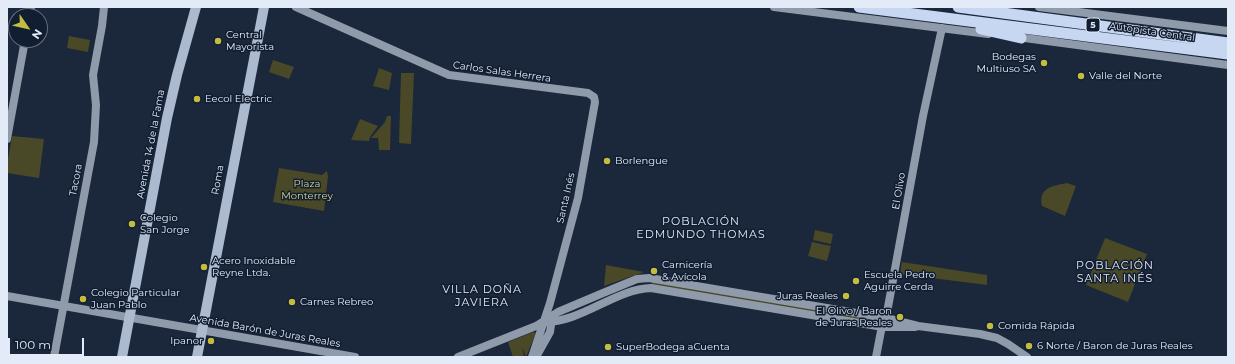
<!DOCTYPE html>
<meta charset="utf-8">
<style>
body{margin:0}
#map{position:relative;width:1235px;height:364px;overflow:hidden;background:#1b273a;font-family:Montserrat,sans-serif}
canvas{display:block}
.frame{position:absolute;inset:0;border:8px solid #e3ebf8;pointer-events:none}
.north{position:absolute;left:8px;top:8px;width:40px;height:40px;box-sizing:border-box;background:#111d30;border:1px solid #656f80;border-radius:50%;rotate:124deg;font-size:11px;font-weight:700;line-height:16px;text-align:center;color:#e3ebf8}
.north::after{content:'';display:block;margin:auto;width:14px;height:18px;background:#c2bd3f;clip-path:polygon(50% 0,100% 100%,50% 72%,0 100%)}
.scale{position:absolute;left:8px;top:338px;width:76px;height:18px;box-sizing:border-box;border:2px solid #e3ebf8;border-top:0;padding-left:5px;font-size:12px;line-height:14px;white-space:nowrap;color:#e3ebf8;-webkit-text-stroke:3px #111d30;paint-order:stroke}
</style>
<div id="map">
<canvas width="1235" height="364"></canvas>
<div class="frame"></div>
<div class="north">N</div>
<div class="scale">100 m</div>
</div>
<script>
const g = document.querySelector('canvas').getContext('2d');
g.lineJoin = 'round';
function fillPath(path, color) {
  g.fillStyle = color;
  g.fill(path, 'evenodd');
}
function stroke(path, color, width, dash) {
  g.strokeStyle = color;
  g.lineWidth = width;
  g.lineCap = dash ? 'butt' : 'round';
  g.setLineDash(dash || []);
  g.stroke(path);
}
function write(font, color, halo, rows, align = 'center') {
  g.font = font + ' Montserrat,sans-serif';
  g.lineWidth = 3;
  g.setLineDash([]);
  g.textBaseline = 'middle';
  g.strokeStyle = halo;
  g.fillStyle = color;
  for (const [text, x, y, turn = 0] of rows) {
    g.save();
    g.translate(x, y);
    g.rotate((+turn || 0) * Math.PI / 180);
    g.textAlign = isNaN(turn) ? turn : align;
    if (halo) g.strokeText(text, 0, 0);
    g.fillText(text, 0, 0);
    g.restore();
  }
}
const green = new Path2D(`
 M69,36L90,40L88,52L67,48Z
 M273,60L294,67L289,79L269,72Z
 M379,68L392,73L389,90L373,86Z
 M401,73H414L411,144L399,143Z
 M387,116H391L390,150H379L378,138H371L385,122Z
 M360,119L378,126L370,137L369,141L351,140Z
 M12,136L44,139L39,178L7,173V165Z
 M279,168L322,175L327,171L328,177L324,211L273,202Z
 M1067,183L1076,186L1065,216L1042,206C1038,187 1053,186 1067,183Z
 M815,230L833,234L831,244L813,240Z
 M1105,238L1147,254L1128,302L1086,285Z
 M812,242L831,246L827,261L808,256Z
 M902,262L987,275V285L900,274Z
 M606,265L644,272L604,286Z
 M652,282L882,319L881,323L652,286Z
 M533,332L536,333L526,357L522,347L524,356L513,357L508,342Z`);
const secondary = new Path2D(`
 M296,7L449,75L588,93L594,97L595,102L578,198L550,303L532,357
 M774,7L988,34
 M1039,7L1228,31
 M29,16L31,7
 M1017,37L1228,65
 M7,139L25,40
 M7,296L355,357
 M543,322C581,323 615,289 651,288L883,327H915
 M54,357L94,142L96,105L93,75L102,26L104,7
 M458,357L536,326L558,312L603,293L637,279L649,278L886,318L918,326L980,334L997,338L1008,344L1027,357
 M536,357L550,332L552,318
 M876,357L881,331L886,318L923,116L942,28`);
const primary = new Path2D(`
 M122,357L167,118L177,75L196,7
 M197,357L264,7`);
const highway = new Path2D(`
 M859,7L1228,54
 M958,7L1228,43
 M981,29L1021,38`);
const markers = [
 [218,41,4,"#c2bd3f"],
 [1044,63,4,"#c2bd3f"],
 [1081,76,4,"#c2bd3f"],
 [197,99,4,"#c2bd3f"],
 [607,161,4,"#c2bd3f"],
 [132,224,4,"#c2bd3f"],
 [204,267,4,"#c2bd3f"],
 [654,271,4,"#c2bd3f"],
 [856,281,4,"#c2bd3f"],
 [846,296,4,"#c2bd3f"],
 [83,299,4,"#c2bd3f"],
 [292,302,4,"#c2bd3f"],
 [900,317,4,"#c2bd3f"],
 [990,326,4,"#c2bd3f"],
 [211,341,4,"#c2bd3f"],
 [1029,346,4,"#c2bd3f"],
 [608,347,4,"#c2bd3f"]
];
const shields = [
 [1093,25,14]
];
const shieldNames = [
 ["5",1093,25]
];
const streetNames = [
 ["Autopista Central",1152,32,8],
 ["Carlos Salas Herrera",502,72,8],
 ["Avenida 14 de la Fama",151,144,-79],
 ["Tacora",76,180,-79],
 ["Roma",218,180,-79],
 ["El Olivo",899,191,-80],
 ["Santa Inés",566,198,-77],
 ["Avenida Barón de Juras Reales",265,331,10]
];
const poiNames = [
 ["Central",226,35],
 ["Mayorista",226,47],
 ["Bodegas",1036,57,"right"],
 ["Multiuso SA",1036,69,"right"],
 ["Valle del Norte",1089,76],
 ["Eecol Electric",205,99],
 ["Borlengue",615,161],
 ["Colegio",140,218],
 ["San Jorge",140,230],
 ["Acero Inoxidable",212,261],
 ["Reyne Ltda.",212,273],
 ["Carnicería",662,265],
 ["& Avícola",662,277],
 ["Escuela Pedro",864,275],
 ["Aguirre Cerda",864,287],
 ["Colegio Particular",91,293],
 ["Juan Pablo",91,305],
 ["Juras Reales",838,296,"right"],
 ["Carnes Rebreo",300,302],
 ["El Olivo / Baron",892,311,"right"],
 ["de Juras Reales",892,323,"right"],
 ["Comida Rápida",998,326],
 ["Ipanor",203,341,"right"],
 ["6 Norte / Baron de Juras Reales",1037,346],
 ["SuperBodega aCuenta",616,347]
];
const parkNames = [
 ["Plaza",307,184],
 ["Monterrey",307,196]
];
const neighbourhoodNames = [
 ["POBLACIÓN",701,222],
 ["EDMUNDO THOMAS",701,235],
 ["POBLACIÓN",1115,266],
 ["SANTA INÉS",1115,279],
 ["VILLA DOÑA",482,290],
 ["JAVIERA",482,303]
];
fillPath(green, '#494827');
stroke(secondary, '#8f9aaa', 8);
stroke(primary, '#acbacf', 10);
stroke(highway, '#c7d7f1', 11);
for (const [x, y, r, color] of markers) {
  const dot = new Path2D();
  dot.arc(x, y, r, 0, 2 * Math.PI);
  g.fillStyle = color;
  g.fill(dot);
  stroke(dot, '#111d30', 1.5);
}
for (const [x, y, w] of shields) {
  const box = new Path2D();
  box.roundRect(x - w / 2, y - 7, w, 14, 3);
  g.fillStyle = '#111d30';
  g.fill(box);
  stroke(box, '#e3ebf8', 1);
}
write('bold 9px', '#e3ebf8', null, shieldNames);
write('10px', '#e3ebf8', '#111d30', streetNames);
write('10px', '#e3ebf8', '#111d30', poiNames, 'left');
write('10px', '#d6d48f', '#111d30', parkNames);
g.letterSpacing = '1px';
write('11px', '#e3ebf8', '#111d30', neighbourhoodNames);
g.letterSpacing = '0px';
</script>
